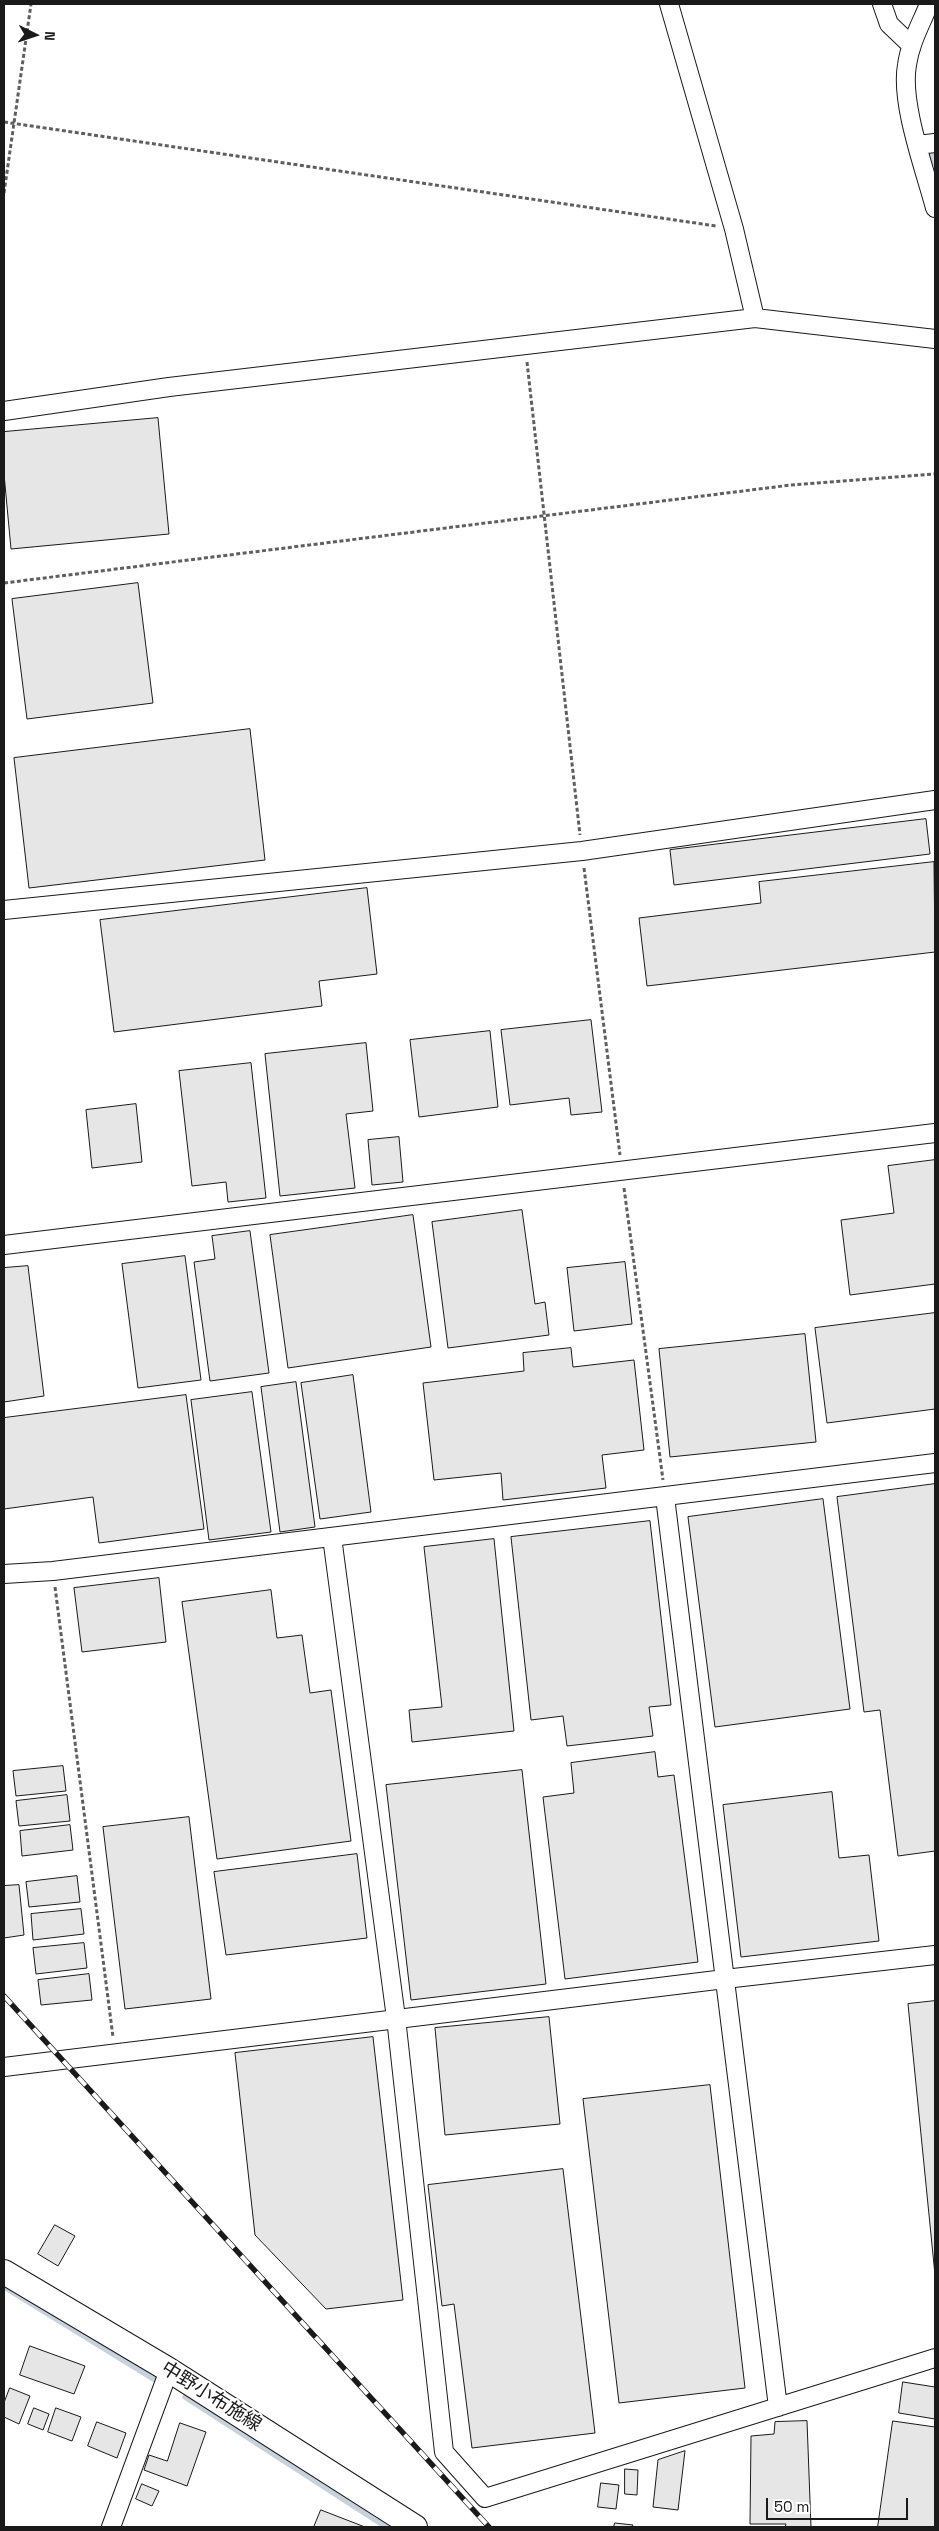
<!DOCTYPE html>
<meta charset="utf-8">
<style>
body{margin:0}
#map{position:relative;width:939px;height:2531px;overflow:hidden;background:#fff;font-family:"Space Grotesk",sans-serif}
canvas{display:block}
.frame{position:absolute;inset:0;border:5px solid #1a1a1a;pointer-events:none}
.north{position:absolute;left:10px;top:10px;width:50px;height:50px;-webkit-text-stroke:4px #fff;paint-order:stroke;rotate:94deg;font-size:14px;font-weight:700;line-height:20px;text-align:center;color:#1a1a1a}
.north::after{content:'';display:block;margin:auto;width:18px;height:22px;background:#1a1a1a;clip-path:polygon(50% 0,100% 100%,50% 72%,0 100%)}
.scale{position:absolute;left:766px;top:2498px;width:142px;height:22px;box-sizing:border-box;border:2px solid #1a1a1a;border-top:0;padding-left:6px;font-size:15px;line-height:18px;white-space:nowrap;color:#1a1a1a;-webkit-text-stroke:4px #fff;paint-order:stroke}
</style>
<div id="map">
<canvas width="939" height="2531"></canvas>
<div class="frame"></div>
<div class="north">N</div>
<div class="scale">50 m</div>
</div>
<script>
const g = document.querySelector('canvas').getContext('2d');
g.lineJoin = 'round';
function stroke(path, color, width, dash) {
  g.strokeStyle = color;
  g.lineWidth = width;
  g.lineCap = dash ? 'butt' : 'round';
  g.setLineDash(dash || []);
  g.stroke(path);
}
function fillPath(path, color) {
  g.fillStyle = color;
  g.fill(path, 'evenodd');
}
function write(font, color, halo, rows, align = 'center') {
  g.font = font + ' "Space Grotesk","Noto Sans JP",sans-serif';
  g.lineWidth = 4;
  g.setLineDash([]);
  g.textBaseline = 'middle';
  g.strokeStyle = halo;
  g.fillStyle = color;
  for (const [text, x, y, turn = 0] of rows) {
    g.save();
    g.translate(x, y);
    g.rotate((+turn || 0) * Math.PI / 180);
    g.textAlign = isNaN(turn) ? turn : align;
    if (halo) g.strokeText(text, 0, 0);
    g.fillText(text, 0, 0);
    g.restore();
  }
}
const stream = new Path2D(`
 M931,151L935,164
 M4,2287L155,2380
 M185,2397L386,2527`);
const building = new Path2D(`
 M158,418L169,534L11,549L4,474V432Z
 M138,583L153,703L27,719L12,599Z
 M250,729L265,860L29,888L14,758Z
 M926,819L930,854L674,885L670,850Z
 M934,862L935,952L647,986L639,918L761,903L759,882Z
 M367,888L377,974L319,981L322,1006L114,1032L100,920Z
 M591,1020L602,1112L571,1115L569,1098L510,1105L501,1030Z
 M490,1031L498,1107L419,1117L410,1040Z
 M366,1043L373,1111L346,1114L355,1188L280,1196L265,1054Z
 M251,1063L266,1198L228,1202L226,1182L192,1186L179,1071Z
 M136,1104L142,1162L92,1168L86,1110Z
 M399,1137L403,1182L372,1185L368,1140Z
 M935,1160V1284L850,1295L841,1220L894,1213L888,1166Z
 M522,1210L535,1304L545,1302L549,1335L448,1348L432,1222Z
 M413,1215L431,1347L288,1368L270,1235Z
 M250,1231L269,1373L210,1381L194,1262L215,1259L212,1236Z
 M185,1256L201,1380L138,1388L122,1264Z
 M625,1262L632,1324L574,1331L567,1268Z
 M28,1266L44,1396L4,1402V1268Z
 M935,1313V1409L827,1423L815,1328Z
 M805,1334L816,1442L670,1457L659,1349Z
 M571,1348L573,1367L634,1360L644,1450L602,1455L606,1488L503,1500L501,1473L434,1480L423,1383L524,1371L523,1353Z
 M353,1375L371,1512L320,1519L301,1383Z
 M296,1382L315,1527L280,1532L261,1387Z
 M252,1392L271,1532L209,1540L191,1400Z
 M186,1395L204,1529L99,1543L93,1497L4,1509V1418Z
 M935,1484V1851L898,1856L880,1710L864,1712L837,1497Z
 M823,1499L850,1709L715,1727L688,1517Z
 M650,1521L671,1705L649,1707L653,1736L567,1746L563,1716L531,1720L511,1537Z
 M494,1539L514,1731L412,1742L409,1710L442,1707L424,1547Z
 M159,1578L166,1642L82,1652L74,1588Z
 M271,1590L277,1638L302,1635L310,1693L331,1690L351,1841L217,1859L182,1602Z
 M655,1752L658,1777L674,1775L698,1962L565,1979L543,1797L574,1793L571,1763Z
 M63,1766L66,1791L16,1796L13,1771Z
 M522,1770L546,1984L411,2000L386,1785Z
 M832,1792L839,1858L869,1855L879,1941L741,1957L723,1805Z
 M67,1795L70,1821L19,1826L16,1801Z
 M189,1817L211,1999L125,2009L103,1827Z
 M70,1825L73,1850L22,1856L20,1831Z
 M357,1854L367,1938L226,1955L214,1872Z
 M77,1876L80,1902L29,1907L26,1882Z
 M19,1885L24,1935L4,1938V1886Z
 M81,1909L84,1934L33,1940L31,1914Z
 M84,1943L87,1968L36,1974L33,1948Z
 M89,1974L92,2000L41,2005L38,1980Z
 M935,2001V2275L908,2004Z
 M549,2017L560,2124L445,2135L435,2028Z
 M373,2037L403,2300L326,2309L255,2235L235,2053Z
 M710,2085L745,2388L619,2403L583,2099Z
 M563,2169L595,2433L472,2448L454,2304L442,2306L428,2185Z
 M55,2225L75,2236L58,2266L38,2254Z
 M30,2346L85,2366L74,2394L20,2375Z
 M903,2382L935,2387V2419L899,2413Z
 M10,2388L30,2396L19,2424L4,2417V2403Z
 M34,2408L49,2414L43,2430L28,2424Z
 M56,2408L81,2417L72,2441L48,2432Z
 M807,2421L811,2527H785L786,2524H750L751,2436L774,2434L775,2422Z
 M893,2421L935,2427V2527H878Z
 M97,2422L126,2433L117,2458L88,2446Z
 M180,2423L206,2432L187,2486L144,2470L149,2455L167,2461Z
 M685,2451L678,2510L653,2507L658,2460Z
 M625,2469L638,2470L637,2495L625,2494Z
 M601,2483L619,2485L616,2509L598,2507Z
 M142,2484L159,2491L152,2506L136,2499Z
 M321,2510L365,2527H314Z
 M615,2523L633,2525L632,2527H614Z`);
const path = new Path2D(`
 M4,122L716,226
 M4,193L31,4
 M527,362L580,835
 M4,583L791,485L935,474
 M584,868L620,1155
 M624,1188L663,1480
 M55,1587L113,2037`);
const street = new Path2D(`
 M669,4L734,229L755,318
 M882,4L889,24L911,45
 M929,4C921,24 910,43 907,65C900,103 925,170 935,208
 M917,145L935,143
 M4,411L169,387L755,318L935,339
 M4,910L582,851L935,800
 M4,1245L935,1133
 M665,1497L778,2407
 M332,1537L396,2018L444,2452L485,2498L935,2358
 M4,1574L53,1571L935,1463
 M4,2067L725,1979L935,1955
 M111,2527L169,2370`);
const secondary = new Path2D(`
 M4,2272L169,2370L415,2527`);
const rail = new Path2D(`
 M4,1996L489,2527`);
const streetNames = [
 ["中野小布施線",211,2397,32]
];
stroke(stream, '#c6d2dc', 5.5);
fillPath(building, '#e6e6e6');
stroke(building, '#1a1a1a', 1);
stroke(street, '#1a1a1a', 20);
stroke(secondary, '#1a1a1a', 26);
stroke(path, '#5f5f5f', 3, [4, 2.5]);
stroke(street, '#fff', 18);
stroke(secondary, '#fff', 24);
stroke(rail, '#1a1a1a', 5.5);
stroke(rail, '#fff', 4, [11]);
write('19px', '#1a1a1a', '#fff', streetNames);
</script>
